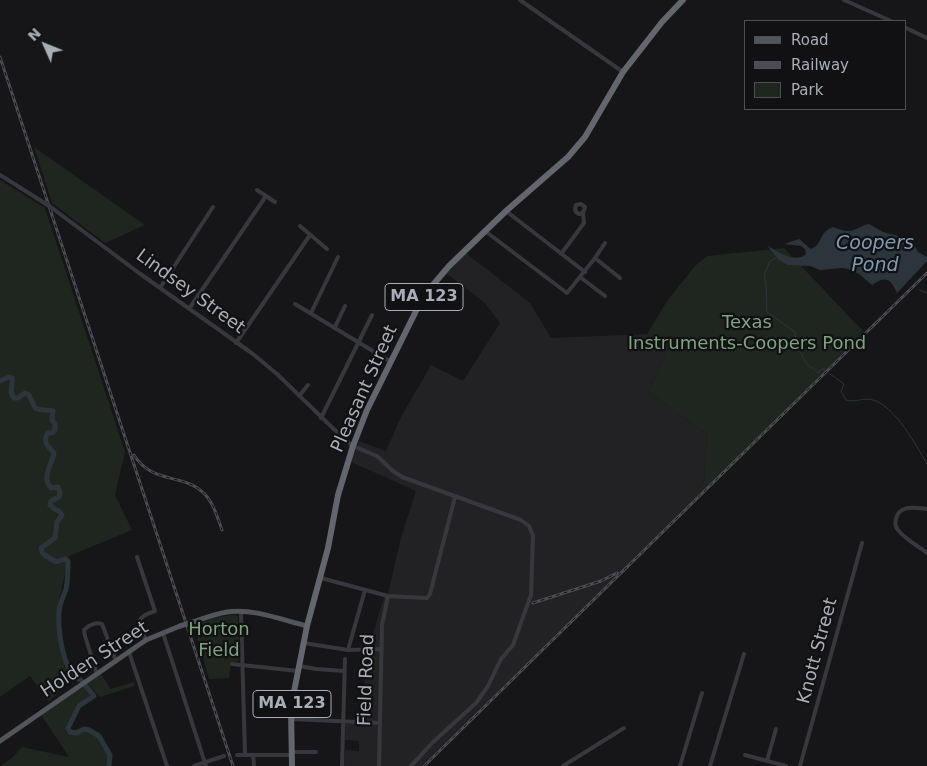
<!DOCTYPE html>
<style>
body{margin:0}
#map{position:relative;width:927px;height:766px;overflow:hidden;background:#161618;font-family:"DejaVu Sans",sans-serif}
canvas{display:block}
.legend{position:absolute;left:744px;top:20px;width:162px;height:90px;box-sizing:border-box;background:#111113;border:1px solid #4d4f55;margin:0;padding:6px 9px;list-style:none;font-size:15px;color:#a8adb8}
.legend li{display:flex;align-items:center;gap:10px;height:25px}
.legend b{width:25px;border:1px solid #4d4f55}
.north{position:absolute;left:20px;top:20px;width:50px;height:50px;-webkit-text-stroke:4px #111113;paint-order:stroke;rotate:314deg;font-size:14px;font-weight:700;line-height:20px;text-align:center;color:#a8adb8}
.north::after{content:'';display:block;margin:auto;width:18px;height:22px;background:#a8adb8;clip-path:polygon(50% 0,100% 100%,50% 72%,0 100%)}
</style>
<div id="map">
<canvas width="927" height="766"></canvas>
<ul class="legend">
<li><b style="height:6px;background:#53555c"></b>Road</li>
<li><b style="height:6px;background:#4a4c52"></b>Railway</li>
<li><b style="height:14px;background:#1e261f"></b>Park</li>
</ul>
<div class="north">N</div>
</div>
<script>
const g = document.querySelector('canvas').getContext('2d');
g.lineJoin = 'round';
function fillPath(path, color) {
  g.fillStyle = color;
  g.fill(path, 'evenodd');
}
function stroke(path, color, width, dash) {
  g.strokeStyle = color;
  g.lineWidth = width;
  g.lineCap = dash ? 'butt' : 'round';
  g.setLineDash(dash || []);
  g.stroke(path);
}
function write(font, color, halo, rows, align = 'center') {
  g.font = font + ' "DejaVu Sans",sans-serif';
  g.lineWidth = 4.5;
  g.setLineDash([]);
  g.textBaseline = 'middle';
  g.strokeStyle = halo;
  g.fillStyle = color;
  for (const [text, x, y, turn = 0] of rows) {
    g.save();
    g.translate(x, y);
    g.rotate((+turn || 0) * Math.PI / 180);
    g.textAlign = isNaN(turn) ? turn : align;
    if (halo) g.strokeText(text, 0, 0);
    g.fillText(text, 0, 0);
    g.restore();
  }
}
const built = new Path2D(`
 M466,253L530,303L551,338L647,334L667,352L648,392L707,434L704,481L678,517L421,766H344L345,750L359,751V741L345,740V724H363L366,647H369L384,597H387L389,590L400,541L416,491L351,462L359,441L386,451L401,417L431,365L463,381L500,323L484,302L446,273Z`);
const green = new Path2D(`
 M34,147L145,225L105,243L52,203Z
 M0,180L45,208L125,452L115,495L132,530L69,556L58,605L65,667L72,678L49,702L30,676L0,697Z
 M784,248L864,332L678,517L704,481L707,434L648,392L667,352L647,334L667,301L695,266L707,256Z
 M232,615L238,616L239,661L231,662L229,678L209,679L194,625L214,618Z
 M101,674L111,689L134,682L135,686L100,697L87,684Z
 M85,685L94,696L79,706L68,728L70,731C83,734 86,724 99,736L100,743L110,755L107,766H1L13,757L22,747L69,757L41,715Z`);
const water = new Path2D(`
 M869,224L883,232L899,236L913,243L918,252L927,257V261L897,293C890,278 886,276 872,285L859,274L848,269L842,268L820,270L810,266L787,265L778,259L767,245C777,252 795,264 806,254L805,249L801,246L784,244L799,239L811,249C821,245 819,238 825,232C827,230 830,228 833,227C839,229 847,233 854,230C859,228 863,225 869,224Z`);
const stream = new Path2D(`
 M776,258L770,261L764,275L766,285L767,312L795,332L797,349C803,354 803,359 807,364C811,368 814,368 818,373L822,369H825
 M919,290L927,293
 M830,374L844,384L841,391L846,400C855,403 863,397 873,400C895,406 916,445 927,464`);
const river = new Path2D(`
 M0,381L9,377L12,378C14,385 8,392 14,398H18L25,393L29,395L35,408C41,411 46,409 53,411L52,420L55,424V430L52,433H48C42,442 48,446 54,453C52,464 41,478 51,488L58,487L60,492L59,497L51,501L50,505L53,508L59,511L62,515L57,522L55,538L41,548L43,554L56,562L65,559L68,561C68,570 68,580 66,589C64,596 59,604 59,612C58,629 62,673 81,680
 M85,685L94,696L79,706L68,728L70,732L76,733L84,729L89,730L99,736L110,755L109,766`);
const minor = new Path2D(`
 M520,0L623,72
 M844,0L891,21
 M906,28L927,38
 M0,175L43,202
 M257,190L275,202
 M52,208L139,273L253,354L277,374L342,437L353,446L377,456L393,471L402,477L521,520L529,526L533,536L531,595L513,645L501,659L488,686L476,703L432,743L411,766
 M506,211L585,272
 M300,226L327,249
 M485,231L567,293L595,258L605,243
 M561,254L584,223L583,213L585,207L581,204L576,205L575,209L576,212L579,214L583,213
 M595,258L620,278
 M580,277L605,296
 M160,288L213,207
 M295,304L391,362
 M189,309L266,196
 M311,313L338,257
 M335,327L345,306
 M236,343L310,235
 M299,396L308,385
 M321,418L372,315
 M927,509C916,508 899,504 896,519C895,523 895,527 898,530C905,539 918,546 927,553
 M137,557L155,611C134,618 137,622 146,640
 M321,578L388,596L427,598L430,594L455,497
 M241,612L245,755
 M163,633L206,766
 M304,643L348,650L382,649
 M348,650L365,590
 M129,652L167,766
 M232,664L298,671
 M299,666L316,669L344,671
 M97,674L85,636L84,630C88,625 96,622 102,624L116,661
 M291,719L380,723
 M292,752H316
 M237,755H292
 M253,755L254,766
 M745,755L786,766
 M767,761L776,729
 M194,766L224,756
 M342,766L345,659
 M379,766L382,625L388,596
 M563,766L624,728
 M680,766L702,693
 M710,766L744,654
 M800,766L862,543`);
const major = new Path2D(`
 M193,622C204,618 215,614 227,612C253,608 282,620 307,626
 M0,741L146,640L180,626`);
const highway = new Path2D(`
 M292,766L291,707L307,626L328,548L338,495L353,446L367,410L418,307L432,286L449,266L506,211L568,157L585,137L623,72L662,22L683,0`);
const rail = new Path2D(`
 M0,57L233,766
 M134,455C154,487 188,471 208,498C215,507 218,519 222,530
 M533,603L601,581L617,573
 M424,766L927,273`);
const minorBridge = new Path2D(`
 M43,202L52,208`);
const majorBridge = new Path2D(`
 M180,626L193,622`);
const shields = [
 [424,297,78],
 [292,704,78]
];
const shieldNames = [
 ["MA 123",424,297],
 ["MA 123",292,704]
];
const streetNames = [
 ["Lindsey Street",190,292,36],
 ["Pleasant Street",365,389,-66],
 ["Knott Street",818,651,-75],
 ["Holden Street",95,660,-33],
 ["Field Road",367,680,-88]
];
const parkNames = [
 ["Texas",747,323],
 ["Instruments-Coopers Pond",747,344],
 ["Horton",219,630],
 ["Field",219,651]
];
const waterNames = [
 ["Coopers",875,244],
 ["Pond",875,266]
];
fillPath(built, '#222225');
fillPath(green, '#1e261f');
fillPath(water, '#2c353c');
stroke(stream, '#2c353c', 1);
stroke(river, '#2c353c', 5);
stroke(minor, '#37383d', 4);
stroke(major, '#53555c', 5);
stroke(highway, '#63666e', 6);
stroke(rail, '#4a4c52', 3);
stroke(rail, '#111113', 1, [4]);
stroke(minorBridge, '#37383d', 4);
stroke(majorBridge, '#53555c', 5);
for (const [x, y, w] of shields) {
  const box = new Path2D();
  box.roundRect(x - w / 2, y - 13.5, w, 27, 4);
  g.fillStyle = '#111113';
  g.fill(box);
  stroke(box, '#a8adb8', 1);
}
write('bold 16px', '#a8adb8', null, shieldNames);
write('18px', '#a8adb8', '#111113', streetNames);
write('18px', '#7fa381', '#111113', parkNames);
write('italic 19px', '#7f9bb3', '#111113', waterNames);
</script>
